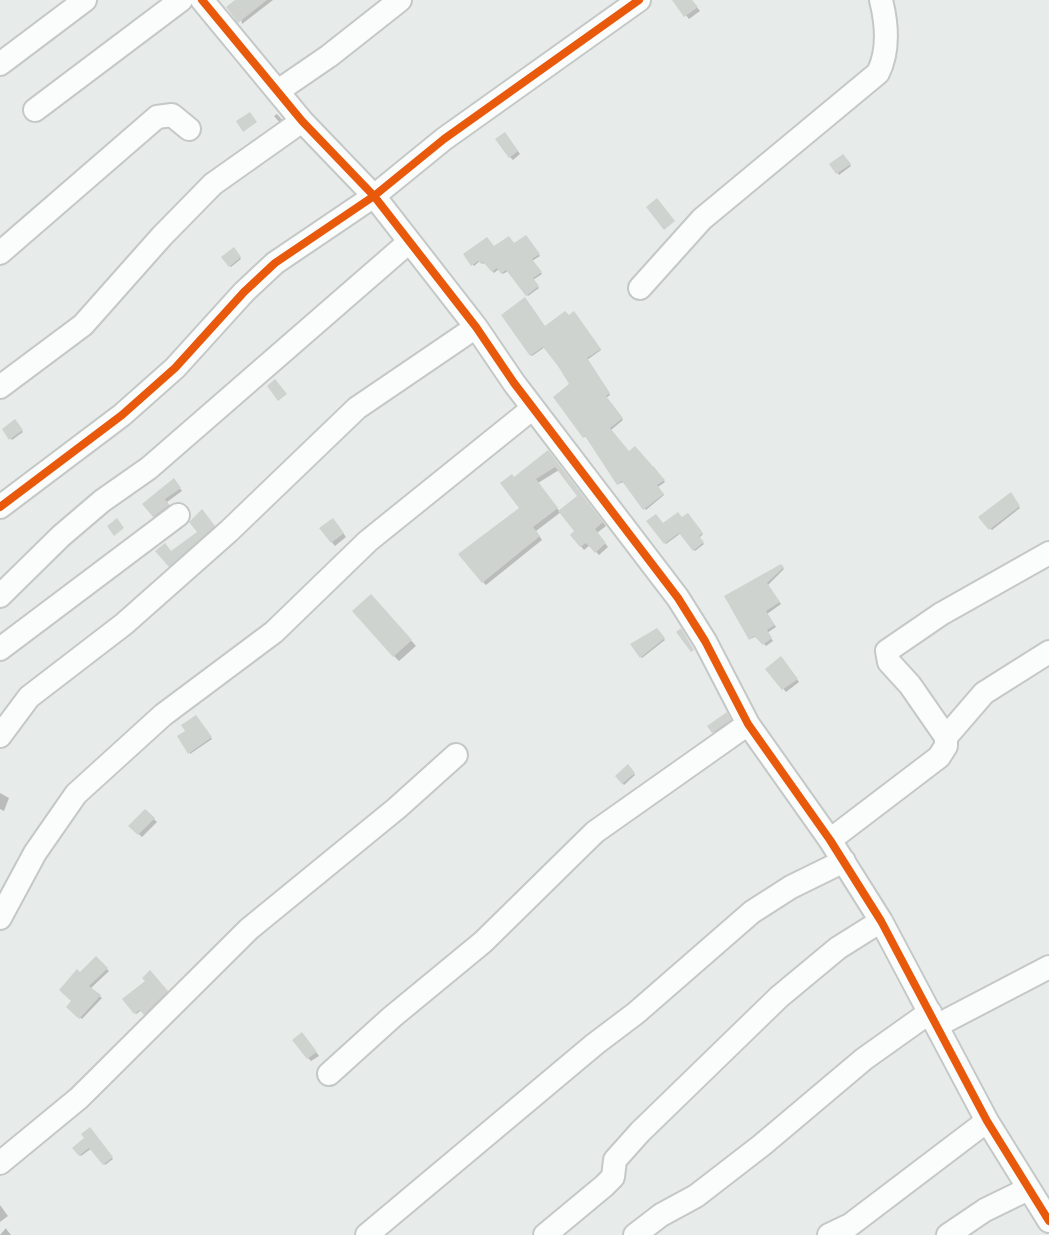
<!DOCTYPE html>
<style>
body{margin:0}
canvas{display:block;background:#e7ebe9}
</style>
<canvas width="1049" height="1235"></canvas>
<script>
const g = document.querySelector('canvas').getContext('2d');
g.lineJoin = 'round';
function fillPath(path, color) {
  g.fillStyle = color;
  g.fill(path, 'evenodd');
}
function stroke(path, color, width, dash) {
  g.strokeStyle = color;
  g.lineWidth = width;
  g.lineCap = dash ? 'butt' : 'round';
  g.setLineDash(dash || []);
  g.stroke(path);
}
const shadow = new Path2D(`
 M238,0H273L242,24Z
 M682,0H691L700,11L689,19L677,4Z
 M277,114L284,122L281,124L274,116Z
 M508,137L520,154L513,160L510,157Z
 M843,155L851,166L839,175L831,164Z
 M526,236L540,256L532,261L542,274L533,280L539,288L528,296L508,271L503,274L499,269L494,273L486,262L483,264L480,261L474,266L466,254L514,245Z
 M233,249L241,259L231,267L223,257Z
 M575,314L601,350L587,360L610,395L606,398L623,420L611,430L629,453L654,467L665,482L658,487L664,495L646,510L624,482L618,484L587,437H584L571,384L545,347L532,356L503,316L545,328Z
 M15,421L23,432L12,440L4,429Z
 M551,455L606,526L597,533L608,547L599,555L590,545L584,550L572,535L576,532L561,512L536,531L542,540L486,585L483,582L521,508L514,478ZM559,470L579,497L560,512L538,483Z
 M176,483L182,491L167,502L171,508L156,519L144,504Z
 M1012,496L1020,508L992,530L980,517Z
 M204,514L217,529L173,568L170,566L171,553L199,532Z
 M688,515L703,534L699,538L704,544L695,551L681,533L666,544L649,522L663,525Z
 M336,523L346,537L335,546L321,528Z
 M781,566L784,569L768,585L781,604L767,614L776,627L767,633L773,641L766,646L757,636L750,639L726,596Z
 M377,601L416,646L399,661L394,656Z
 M657,630L665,640L642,658L632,645Z
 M783,661L799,682L786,692L767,669Z
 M196,716L212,739L190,754L187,732Z
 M729,717L733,723L716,735L713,732Z
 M628,766L635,775L624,785L617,776Z
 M0,793L9,798L4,811L0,809Z
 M145,811L157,822L142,837L130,826Z
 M96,958L109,971L90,989L102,998L82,1019L68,1007L73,1001L80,974Z
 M150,973L168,993L146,1015L142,1010L136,1014L124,999L147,982Z
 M305,1037L319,1056L311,1061L308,1058Z
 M90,1129L113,1159L105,1165L92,1148L81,1156L74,1148L86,1138Z
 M0,1205L8,1216L0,1222Z
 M6,1228L7,1230L11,1235H0Z`);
const building = new Path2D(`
 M235,0H267L238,23L226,7Z
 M672,0H692L698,7L684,17Z
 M250,112L257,122L243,132L236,121Z
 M505,132L518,151L509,158L495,139Z
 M843,154L851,164L836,174L829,164Z
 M657,198L675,221L664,230L646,207Z
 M526,235L540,254L532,259L542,272L533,278L539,286L526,296L506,270L501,274L497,268L492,272L483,262L481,264L478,261L471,266L463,254L487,237L494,246L509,236L514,243Z
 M234,247L241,257L229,267L221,257Z
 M525,297L545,326L565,311L569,315L574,311L601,349L587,358L610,393L606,396L623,418L610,428L629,451L635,446L665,480L657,485L664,494L643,510L622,481L617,485L585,436L583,438L553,397L569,384L558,366L543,347L530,356L501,315Z
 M275,379L287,394L278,401L267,386Z
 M15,419L23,430L9,440L2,429Z
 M548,450L603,522L595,529L606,543L595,553L586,543L580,547L570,535L574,531L558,511L577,496L555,467L536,479L558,508L533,527L540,536L482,583L458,554L519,508L500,483L512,474L514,477Z
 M174,478L181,488L165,499L169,505L153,517L142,504Z
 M1011,492L1020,506L989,530L978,517Z
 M202,509L215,526L169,567L155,551L165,543L171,551L197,532L189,522Z
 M678,512L682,517L688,513L703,533L699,536L704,542L693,551L679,533L664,544L646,521L656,514L663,523Z
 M117,518L124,528L114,536L107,526Z
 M333,518L344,533L331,543L319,528Z
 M781,564L784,567L767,583L780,602L766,611L775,625L767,630L772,638L763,645L754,636L749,640L724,596Z
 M371,594L412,640L393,657L352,611Z
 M657,628L665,638L640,658L630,644Z
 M681,628L694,650L691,652L676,632Z
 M781,656L798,679L782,690L765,669Z
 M727,712L731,720L712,733L707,726Z
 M196,715L212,737L188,754L177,736L185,731L181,725Z
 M628,764L635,773L622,784L615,776Z
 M145,809L155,818L138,835L128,826Z
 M96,956L108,968L89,986L101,995L79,1019L66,1007L71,1001L59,990L77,969L80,972Z
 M150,970L168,991L144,1015L140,1010L134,1014L122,999L145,981L142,978Z
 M302,1032L317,1052L307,1059L292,1040Z
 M90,1127L113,1157L103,1165L89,1148L79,1156L72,1148L84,1138L81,1134Z`);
const minor = new Path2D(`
 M202,0L302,121L374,196L476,327L514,383L678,598L705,641L748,724L830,840L881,921L987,1121L1049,1221
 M0,64L85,0
 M278,91L329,56L400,0
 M35,110L181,0
 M0,253L157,117L172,115L189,129
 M640,288L702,219L878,73C889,51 887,24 881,0
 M0,387L83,325L162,236L213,184L302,121
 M0,507L122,415L175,368L244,292L275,263L374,196L444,139L639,0
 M0,596L61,536L102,501L149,468L409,242
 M0,649L178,515
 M0,736L29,697L124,624L229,531L357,408L476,327
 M946,737L984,693L1049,652
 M830,840L939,757L946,746V737L910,685L889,662L887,651L941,614L1049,553
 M0,918L35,853L76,794L163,715L274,632L368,541L533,408
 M938,1025L1049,967
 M329,1074L392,1017L483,942L595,832L748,724
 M0,1163L79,1098L249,929L397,808L456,755
 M367,1235L595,1044L636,1013L752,912L791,887L844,861
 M545,1235L604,1186L613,1177L615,1160L640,1132L779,997L838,948L881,921
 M635,1235L661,1215L696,1196L762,1145L864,1059L930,1012
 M829,1235L850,1225L987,1121
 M948,1235L985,1210L1028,1189`);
const cycleway = new Path2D(`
 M202,0L302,121L374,196L476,327L514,383L678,598L705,641L748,724L830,840L881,921L987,1121L1049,1221
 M0,507L122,415L175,368L244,292L275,263L374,196L444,139L639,0`);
fillPath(shadow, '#0003');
fillPath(building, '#ced3d0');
stroke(minor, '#c4c8c6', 26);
stroke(minor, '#fbfcfc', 22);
stroke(cycleway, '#e8590c', 8);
</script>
